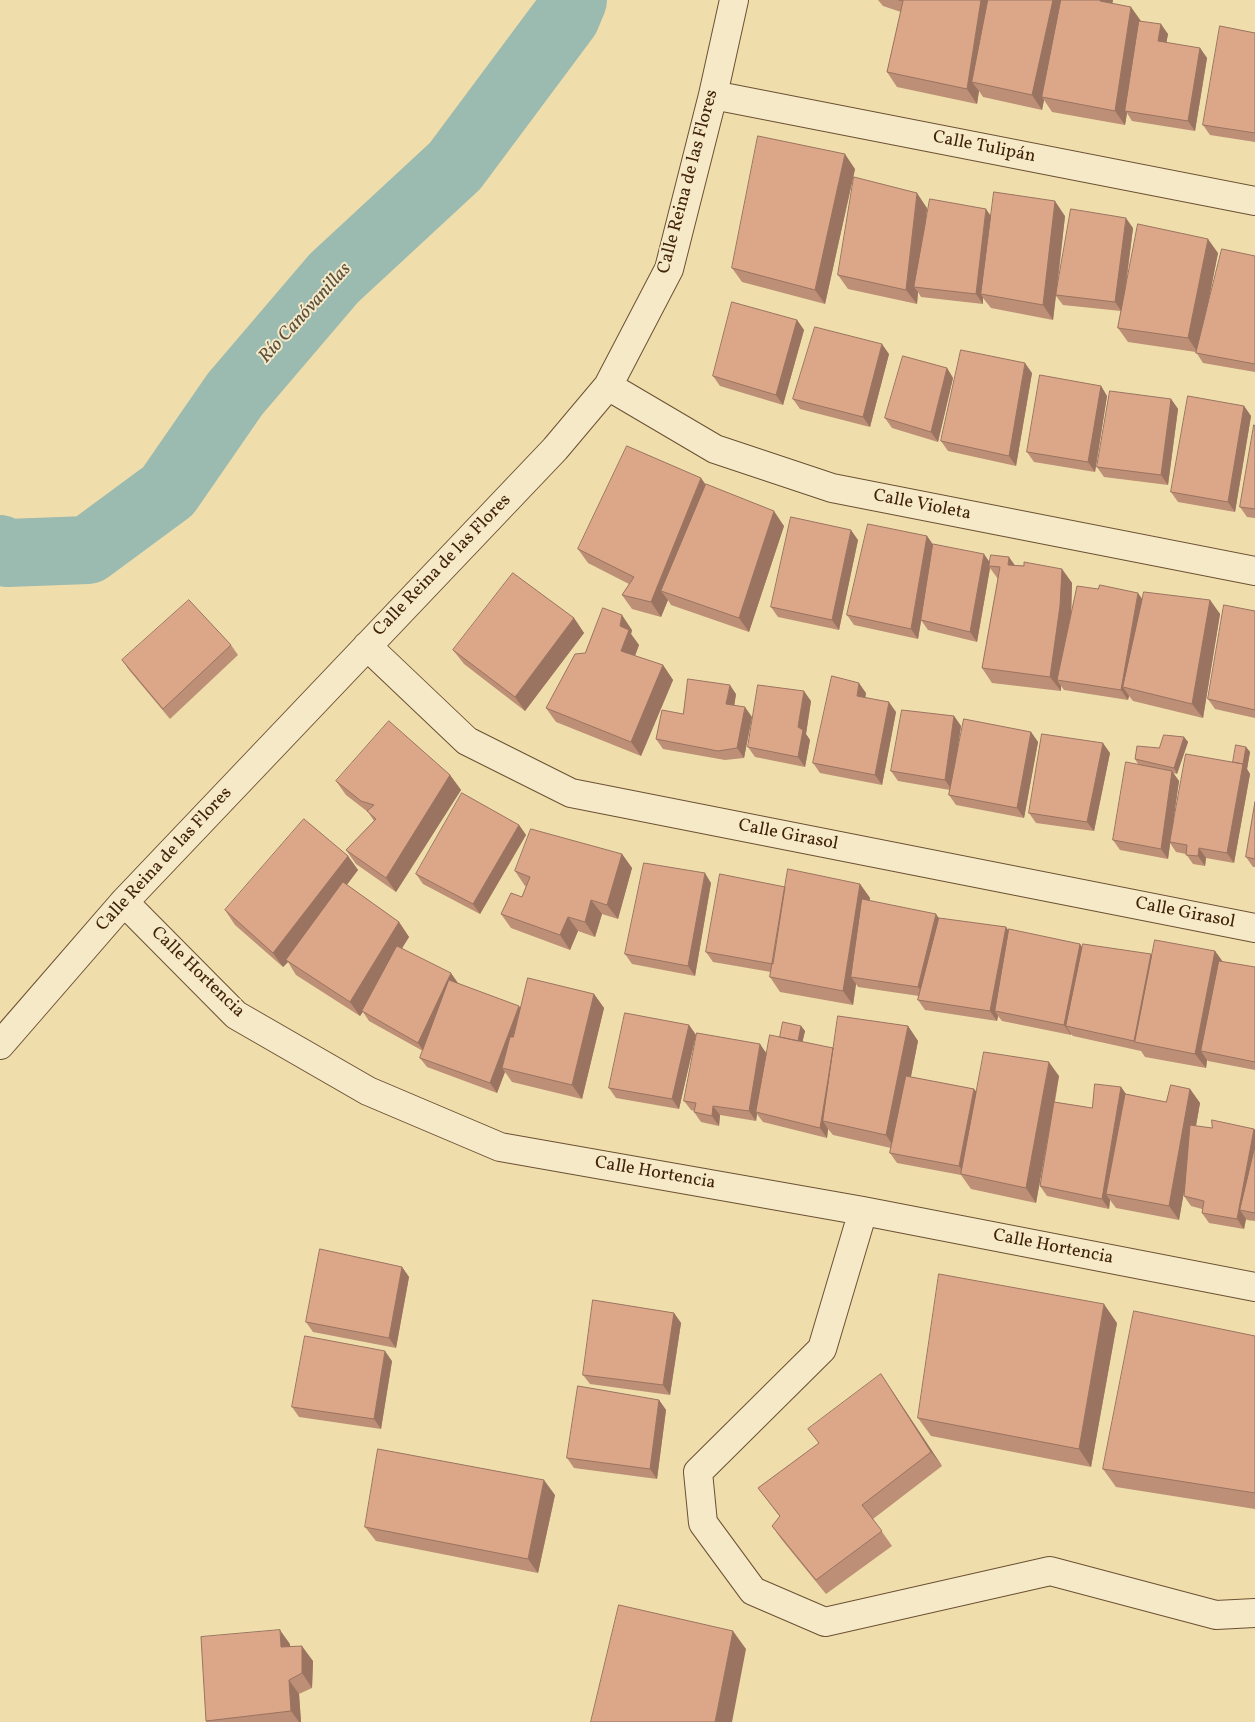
<!DOCTYPE html>
<meta charset="utf-8">
<style>
body{margin:0}
canvas{display:block;background:#efddab}
</style>
<canvas width="1255" height="1722"></canvas>
<script>
const g = document.querySelector('canvas').getContext('2d');
g.lineJoin = 'round';
function stroke(path, color, width, dash) {
  g.strokeStyle = color;
  g.lineWidth = width;
  g.lineCap = dash ? 'butt' : 'round';
  g.setLineDash(dash || []);
  g.stroke(path);
}
function fillPath(path, color) {
  g.fillStyle = color;
  g.fill(path, 'evenodd');
}
function write(font, color, halo, rows, align = 'center') {
  g.font = font + ' Vollkorn,serif';
  g.lineWidth = 4;
  g.setLineDash([]);
  g.textBaseline = 'middle';
  g.strokeStyle = halo;
  g.fillStyle = color;
  for (const [text, x, y, turn = 0] of rows) {
    g.save();
    g.translate(x, y);
    g.rotate((+turn || 0) * Math.PI / 180);
    g.textAlign = isNaN(turn) ? turn : align;
    if (halo) g.strokeText(text, 0, 0);
    g.fillText(text, 0, 0);
    g.restore();
  }
}
const river = new Path2D(`
 M0,549L7,553L88,550L168,491L235,394L334,278L455,166L566,17L573,0`);
const minor = new Path2D(`
 M713,95L1255,201
 M608,386L715,449L832,488L1255,571
 M367,646L467,741L571,793L1255,928
 M124,902L236,1015L368,1091L500,1147L863,1211L1255,1287
 M0,1045L124,902L555,449L608,386L669,269L713,95L734,0
 M863,1211L822,1349L698,1472L703,1523L753,1591L825,1622L1050,1571L1216,1615L1255,1613`);
const wall = new Path2D(`
 M878,0H1113L1112,3L1141,21L1168,34L1166,43L1200,48L1207,58L1195,131L1132,121L1127,113L1125,125L1052,112L1044,100L1042,110L983,97L979,91L977,104L897,87L887,72L901,12L883,6Z
 M1255,33V142L1210,135L1203,125Z
 M855,169L825,304L742,282L732,268Z
 M927,208L926,221L991,215L1065,216L1057,291L1133,228L1126,287L1218,253L1205,319L1255,256V372L1203,363L1196,352L1128,342L1118,328L1121,311L1063,305L1056,296L1053,320L991,308L983,298V304L921,297L918,292L917,304L848,289L838,275Z
 M797,320L804,330L783,405L720,386L713,376Z
 M889,354L870,427L800,409L793,399Z
 M947,368L953,378L938,442L892,428L885,418Z
 M1032,373L1016,466L948,451L941,441Z
 M1101,386L1107,396L1095,472L1034,462L1027,452Z
 M1171,399L1178,409L1168,485L1104,477L1097,467Z
 M1244,406L1251,416L1235,512L1178,502L1171,492Z
 M1255,426V518L1247,517L1240,507Z
 M706,485L784,526L749,632L671,605L668,600L661,617L632,609L622,595L629,584L588,563L578,549Z
 M927,536L933,545L990,563L1015,565L1062,569L1072,583L1071,613L1142,599L1210,600L1220,614L1203,718L1133,701L1129,696L1128,700L1064,690L1061,686V691L992,683L982,668L998,579L990,568L977,642L928,630L921,620L918,639L854,625L847,615Z
 M858,540L839,630L778,617L771,607Z
 M1255,611V718L1215,709L1208,699Z
 M574,618L584,633L525,711L464,664L453,650Z
 M632,630L631,634L639,645L635,656L663,665L673,680L641,756L556,722L546,708L585,653Z
 M231,645L238,655L170,719L129,670L122,660Z
 M866,693L865,697L896,712L882,785L820,773L813,763Z
 M736,694L734,706L752,717L744,758L725,760L663,749L656,739Z
 M811,701L806,734L810,740L805,767L755,757L748,747Z
 M954,716L961,726L955,763L1031,732L1038,742L1024,818L956,805L949,795L950,790L898,781L891,771Z
 M1184,737L1188,742L1177,774L1173,773L1179,781L1173,821L1233,762L1246,747L1250,752L1247,769L1250,774L1234,863L1206,858L1205,866L1193,864L1186,854L1176,852L1170,843L1168,859L1120,850L1113,840L1138,764L1135,759L1159,748Z
 M1110,753L1094,831L1036,823L1029,813Z
 M450,775L461,790L396,892L356,864L346,850L374,821L368,812L346,795L336,781Z
 M1255,802V867H1253L1246,857Z
 M519,825L526,835L480,914L423,884L416,874Z
 M622,854L632,868L618,919L602,914L595,937L578,931L570,950L511,928L501,914L522,897L526,886H525L515,871Z
 M348,856L358,870L347,885L399,922L409,937L402,948L458,983L520,1008L594,994L604,1008L582,1099L512,1082L505,1072L497,1093L427,1067L420,1058L423,1051L369,1021L363,1012L360,1016L296,975L288,962L283,967L235,925L225,910Z
 M711,883L695,976L632,964L625,954Z
 M860,884L870,898L869,901L939,919L1006,927L1009,931L1080,944L1082,948L1151,954L1152,955L1215,951L1223,962L1255,967V1070L1208,1061L1207,1060L1206,1068L1145,1057L1141,1051L1073,1036L1071,1034V1035L1002,1021L998,1016L997,1021L925,1010L918,1000L919,996L858,987L856,984L853,1005L780,992L770,977L771,972L713,962L706,952L785,887Z
 M689,1025L696,1035L679,1109L616,1098L609,1088Z
 M801,1026L805,1031L802,1042L833,1048L908,1026L918,1041L911,1077L974,1089L977,1092L1059,1076L1055,1102L1092,1108L1121,1087L1126,1094L1166,1102L1190,1089L1200,1103L1196,1126L1212,1128L1254,1129L1255,1130V1221L1247,1220L1246,1219L1244,1229L1209,1223L1202,1213V1209L1191,1206L1184,1196V1190L1179,1220L1116,1208L1110,1200L1109,1209L1047,1196L1040,1186L1049,1130L1036,1203L971,1189L961,1175L897,1163L890,1153L891,1148L833,1135L828,1129L827,1138L763,1122L757,1114L756,1121L720,1115L719,1126L701,1122L694,1112L695,1111L691,1110L684,1101L766,1054L780,1037Z
 M402,1267L409,1277L396,1348L313,1332L306,1322Z
 M674,1313L681,1323L670,1395L590,1384L583,1375Z
 M1117,1323L1091,1467L931,1436L918,1418Z
 M1255,1336V1509L1116,1487L1103,1469Z
 M392,1361L381,1429L299,1417L292,1407Z
 M881,1374L942,1466L873,1519L892,1546L826,1594L782,1540L772,1526L780,1517L758,1488L819,1444Z
 M659,1400L666,1410L657,1479L574,1468L567,1458Z
 M555,1495L538,1573L376,1541L365,1527Z
 M290,1644V1647L313,1661L312,1688L299,1694L301,1722H206V1721Z`);
const shadedWall = new Path2D(`
 M981,0H993L972,82L979,91L977,104L967,89Z
 M1053,0H1062L1042,97L1044,100L1042,110L1032,95Z
 M1100,0H1113L1110,15Z
 M1131,7L1141,21L1125,111L1127,113L1125,125L1115,111Z
 M1161,24L1168,34L1165,51L1158,41Z
 M1200,48L1207,58L1195,131L1188,121Z
 M845,154L855,169L825,304L815,290Z
 M917,193L927,208L918,287H914L918,292L917,304L906,290Z
 M1055,201L1065,216L1053,320L1043,305Z
 M986,209L993,219L981,294L983,298V304L976,294Z
 M1126,218L1133,228L1122,312L1115,302Z
 M1208,239L1218,253L1198,353L1188,338Z
 M797,320L804,330L783,405L776,395Z
 M882,344L889,354L870,427L863,417Z
 M1025,363L1032,373L1016,466L1009,456Z
 M947,368L953,378L938,442L931,432Z
 M1101,386L1107,396L1095,472L1088,462Z
 M1171,399L1178,409L1168,485L1161,475Z
 M1244,406L1251,416L1235,512L1228,502Z
 M701,478L711,492L661,591L668,600L661,617L651,602Z
 M774,511L784,526L749,632L739,618Z
 M851,530L858,540L839,630L832,620Z
 M927,536L934,546L918,639L911,629Z
 M984,554L991,564L989,566L990,568L977,642L970,632Z
 M1009,557L1019,571L1008,565Z
 M1062,569L1072,583L1071,620L1057,680L1061,686V691L1050,677Z
 M1138,593L1145,603L1123,687L1129,696L1128,700L1121,690Z
 M1210,600L1220,614L1203,718L1192,704Z
 M622,615L632,630L631,634L639,645L631,666L621,651L620,626Z
 M574,618L584,633L525,711L515,697Z
 M663,665L673,680L641,756L631,742Z
 M859,683L866,693L864,706L857,696Z
 M730,685L736,694L733,714L726,704Z
 M804,691L811,701L806,734L810,740L805,767L798,757V727Z
 M889,702L896,712L882,785L875,775Z
 M745,707L752,717L744,758L737,748Z
 M954,716L961,726L952,790L945,780Z
 M1031,732L1038,742L1024,818L1017,808Z
 M1184,737L1188,742L1177,774L1174,768Z
 M1103,743L1110,753L1094,831L1087,822Z
 M1246,747L1250,752L1247,769L1250,774L1234,863L1227,853Z
 M1172,771L1179,781L1168,859L1161,849Z
 M450,775L461,790L396,892L386,878Z
 M519,825L526,835L480,914L473,904Z
 M1199,848L1206,858L1205,866L1198,856Z
 M622,854L632,868L618,919L607,905Z
 M348,856L358,870L288,961L286,960L288,962L283,967L273,953Z
 M705,873L711,883L695,976L688,966Z
 M860,884L870,898L857,978L851,977L856,984L853,1005L843,991Z
 M591,900L602,914L595,937L585,922Z
 M936,914L943,924L925,997L918,987Z
 M568,917L578,931L570,950L560,935Z
 M399,922L409,937L360,1016L350,1002Z
 M1006,927L1013,937L995,1011L998,1016L997,1021L990,1011Z
 M1080,944L1087,954L1066,1026L1071,1034V1035L1064,1025Z
 M1215,951L1225,965L1201,1051L1207,1060L1206,1068L1195,1054Z
 M1151,954L1158,964L1134,1041Z
 M451,973L458,983L425,1053L418,1043Z
 M594,994L604,1008L582,1099L572,1085Z
 M519,1006L526,1016L502,1068L505,1072L497,1093L490,1083Z
 M689,1025L696,1035L679,1109L672,1099Z
 M801,1026L805,1031L801,1049L797,1044Z
 M908,1026L918,1041L896,1150L886,1135Z
 M760,1044L767,1054L756,1112L757,1114L756,1121L749,1111Z
 M834,1048L823,1121L828,1129L827,1138L820,1128Z
 M1049,1062L1059,1076L1036,1203L1026,1188Z
 M1121,1087L1128,1097L1106,1194L1110,1200L1109,1209L1102,1199Z
 M974,1089L981,1099L966,1176L959,1166Z
 M1190,1089L1200,1103L1179,1220L1169,1206Z
 M713,1106L720,1115L719,1126L712,1116Z
 M1254,1129L1255,1130V1169L1240,1210L1246,1219L1244,1229L1237,1219Z
 M402,1267L409,1277L396,1348L389,1338Z
 M1104,1304L1117,1323L1091,1467L1079,1449Z
 M674,1313L681,1323L670,1395L663,1385Z
 M385,1351L392,1361L381,1429L374,1419Z
 M881,1374L891,1389L942,1466L931,1452Z
 M659,1400L666,1410L657,1479L650,1469Z
 M544,1480L555,1495L538,1573L528,1559Z
 M280,1630L290,1644L291,1662L281,1647Z
 M733,1631L746,1649L732,1722H715Z
 M302,1646L313,1661L312,1688L302,1673Z
 M289,1680L299,1694L301,1722H299L291,1711Z`);
const building = new Path2D(`
 M899,0H981L967,89L887,72L903,1Z
 M988,0H1053L1032,95L972,82Z
 M1061,0H1100V1L1131,7L1115,111L1042,97Z
 M1139,21L1161,24L1158,41L1200,48L1188,121L1125,111Z
 M1220,26L1255,33V133L1203,125Z
 M758,136L845,154L815,290L732,268Z
 M854,177L917,193L906,290L838,275Z
 M994,192L1055,201L1043,305L981,294Z
 M930,199L986,209L976,294L914,287Z
 M1071,209L1126,218L1115,302L1056,295Z
 M1138,224L1208,239L1188,338L1118,328Z
 M1222,249L1255,256V364L1196,353Z
 M732,302L797,320L776,395L713,376Z
 M815,327L882,344L863,417L793,399Z
 M961,350L1025,363L1009,456L941,441Z
 M903,356L947,368L931,432L885,418Z
 M1040,375L1101,386L1088,462L1027,452Z
 M1110,391L1171,399L1161,475L1097,467Z
 M1188,396L1244,406L1228,502L1171,492Z
 M1254,425L1255,426V509L1240,507Z
 M627,446L701,478L651,602L622,595L634,577L578,549Z
 M706,484L774,511L739,618L661,591Z
 M791,517L851,530L832,620L771,607Z
 M868,524L927,536L911,629L847,615Z
 M933,544L984,554L970,632L921,620Z
 M991,555L1009,557L1008,565L1024,566V562L1062,569L1060,606L1050,677L982,668L1000,567L989,566Z
 M513,573L574,618L515,697L453,650Z
 M1100,585L1138,593L1121,690L1057,680L1077,586L1098,589Z
 M1144,592L1210,600L1192,704L1123,687Z
 M189,600L231,645L163,709L122,660Z
 M1224,605L1255,611V710L1208,699Z
 M603,608L622,615L620,626L629,630L621,651L663,665L631,742L546,708L575,654L585,653Z
 M832,676L859,683L857,696L889,702L875,775L813,763Z
 M688,679L730,685L726,704L745,707L737,748L718,751L656,739L662,710L683,714Z
 M758,685L804,691L798,727L803,730L798,757L748,747Z
 M902,710L954,716L945,780L891,771Z
 M964,719L1031,732L1017,808L949,795Z
 M389,721L450,775L386,878L346,850L376,819L367,811L374,805L361,801L336,781Z
 M1042,734L1103,743L1087,822L1029,813Z
 M1164,735L1184,737L1174,768L1135,759L1137,746L1159,748Z
 M1236,745L1246,747L1243,764L1233,762Z
 M1186,754L1243,764L1227,853L1199,848L1198,856L1186,855L1187,845L1170,842Z
 M1126,762L1172,771L1161,849L1113,840Z
 M462,793L519,825L473,904L416,874Z
 M1255,802V859L1246,857Z
 M304,819L348,856L273,953L225,910Z
 M531,829L622,854L607,905L591,900L585,922L568,917L560,935L501,914L511,893L522,897L530,877L515,871Z
 M644,863L705,873L688,966L625,954Z
 M788,869L860,884L843,991L770,977Z
 M720,874L785,887L773,964L706,952Z
 M343,882L399,922L350,1002L286,960Z
 M862,899L936,914L918,987L851,977Z
 M939,918L1006,927L990,1011L918,1000Z
 M1009,929L1080,944L1064,1025L995,1011Z
 M1155,940L1215,951L1195,1054L1135,1042Z
 M1083,944L1151,954L1134,1041L1066,1026Z
 M397,946L451,973L418,1043L362,1011Z
 M1219,961L1255,967V1062L1201,1051Z
 M528,978L594,994L572,1085L502,1068L510,1037H513Z
 M449,980L519,1006L490,1083L420,1058Z
 M625,1013L689,1025L672,1099L609,1088Z
 M838,1016L908,1026L886,1135L823,1121Z
 M783,1022L801,1026L798,1041L780,1037Z
 M697,1033L760,1044L749,1111L713,1106L712,1116L694,1112L696,1103L684,1101Z
 M770,1035L833,1048L828,1080L820,1128L756,1112Z
 M984,1052L1049,1062L1026,1188L961,1174Z
 M906,1076L974,1089L959,1166L890,1153Z
 M1095,1084L1121,1087L1102,1199L1040,1186L1054,1102L1092,1108Z
 M1171,1085L1190,1089L1169,1206L1106,1194L1125,1094L1166,1102Z
 M1212,1120L1254,1129L1237,1219L1202,1213L1204,1201L1184,1196L1190,1125L1212,1128Z
 M1255,1146V1213L1240,1210Z
 M320,1249L402,1267L389,1338L306,1322Z
 M939,1274L1104,1304L1079,1449L918,1418Z
 M593,1300L674,1313L663,1385L583,1375Z
 M1134,1311L1255,1336V1493L1103,1469Z
 M305,1336L385,1351L374,1419L292,1407Z
 M881,1374L931,1452L862,1505L882,1531L816,1580L772,1526L780,1516L758,1488L819,1443L808,1429Z
 M578,1386L659,1400L650,1469L567,1458Z
 M378,1449L544,1480L528,1559L365,1527Z
 M619,1605L733,1631L715,1722H591Z
 M280,1630L281,1647L302,1646V1673L289,1680L291,1711L206,1721L201,1637Z`);
const streetNames = [
 ["Calle Tulipán",984,148,11],
 ["Calle Reina de las Flores",689,182,-75],
 ["Calle Violeta",922,506,11],
 ["Calle Reina de las Flores",443,566,-46],
 ["Calle Girasol",788,836,11],
 ["Calle Reina de las Flores",165,860,-47],
 ["Calle Girasol",1185,914,11],
 ["Calle Hortencia",197,973,44],
 ["Calle Hortencia",655,1174,10],
 ["Calle Hortencia",1053,1248,11]
];
const waterNames = [
 ["Río Canóvanillas",306,314,-48]
];
stroke(river, '#9bbab0', 68);
stroke(minor, '#6c5133', 30);
stroke(minor, '#f5e9c8', 28);
fillPath(wall, '#bd8f76');
fillPath(shadedWall, '#9a7460');
fillPath(building, '#dca689');
stroke(building, '#9a7460', 1);
write('18px', '#41220b', '#f5e9c8', streetNames);
write('italic 19px', '#5c503d', '#f5e9c8', waterNames);
</script>
